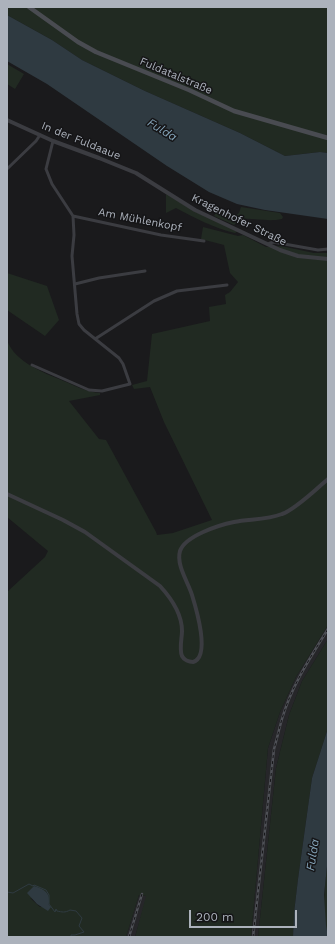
<!DOCTYPE html>
<meta charset="utf-8">
<style>
body{margin:0}
#map{position:relative;width:335px;height:944px;overflow:hidden;background:#1a1a1c;font-family:"Work Sans",sans-serif}
canvas{display:block}
.frame{position:absolute;inset:0;border:8px solid #acb2bc;pointer-events:none}
.scale{position:absolute;left:189px;top:910px;width:108px;height:18px;box-sizing:border-box;border:2px solid #acb2bc;border-top:0;padding-left:5px;font-size:12px;line-height:14px;white-space:nowrap;color:#acb2bc;-webkit-text-stroke:3px #151517;paint-order:stroke}
</style>
<div id="map">
<canvas width="335" height="944"></canvas>
<div class="frame"></div>
<div class="scale">200 m</div>
</div>
<script>
const g = document.querySelector('canvas').getContext('2d');
g.lineJoin = 'round';
function fillPath(path, color) {
  g.fillStyle = color;
  g.fill(path, 'evenodd');
}
function stroke(path, color, width, dash) {
  g.strokeStyle = color;
  g.lineWidth = width;
  g.lineCap = dash ? 'butt' : 'round';
  g.setLineDash(dash || []);
  g.stroke(path);
}
function write(font, color, halo, rows, align = 'center') {
  g.font = font + ' "Work Sans",sans-serif';
  g.lineWidth = 3;
  g.setLineDash([]);
  g.textBaseline = 'middle';
  g.strokeStyle = halo;
  g.fillStyle = color;
  for (const [text, x, y, turn = 0] of rows) {
    g.save();
    g.translate(x, y);
    g.rotate((+turn || 0) * Math.PI / 180);
    g.textAlign = isNaN(turn) ? turn : align;
    if (halo) g.strokeText(text, 0, 0);
    g.fillText(text, 0, 0);
    g.restore();
  }
}
const built = new Path2D(`
 M328,625V639L302,681L289,715L276,768L258,937H251L268,748L280,712L296,677Z
 M139,895L147,896L135,937H126Z`);
const green = new Path2D(`
 M7,7H328V153L320,152L285,156L240,133L145,91L82,60L52,40L7,15Z
 M7,64L24,74L15,89L7,84Z
 M166,194L196,212L238,231L235,233C214,228 195,218 176,208L166,213Z
 M241,207L280,213L283,217L282,219C268,222 255,218 241,219L234,225L214,216L218,209L236,215L239,213Z
 M203,227L238,236L243,235L266,247L281,246L314,253H328V625L296,677L280,712L268,748L251,937H135L146,896L139,895L126,937H7V592L45,557L48,551L7,517V340C15,363 45,373 66,382C77,387 88,392 100,393V395L69,401L99,439L106,440L156,532L157,535L173,533L212,520L164,422L150,387L134,389L132,385L147,381L152,334L210,321L209,307L226,304L225,295L230,292L238,282L230,273L224,245L201,239ZM30,898L49,904L50,906L40,907Z
 M7,273L47,286L59,320L45,336L7,310Z
 M328,639V728L312,778L298,879L294,913L293,937H258L276,768L289,715L302,681Z
 M328,858V937C321,914 325,882 328,858Z`);
const water = new Path2D(`
 M7,15L52,40L82,60L145,91L240,133L285,156L320,152L328,153V219L265,210L237,204L209,192L167,166L47,84L7,61Z
 M328,728V857L324,895L326,925L328,937H293L294,913L298,879L312,778Z
 M34,886C43,889 49,891 49,901C49,906 48,903 51,907L48,911L37,904L27,893Z`);
const stream = new Path2D(`
 M7,892L13,893L29,884L33,886L34,885L46,890L49,895V904L55,912L56,909L57,911C62,912 65,913 70,910L76,911L82,918L79,926L84,932L75,935H71V937`);
const minor = new Path2D(`
 M7,169L36,141L40,135
 M73,216L161,235L204,241
 M268,244L273,242L318,250L328,249
 M75,284L99,278L145,271
 M95,339L154,301L177,291L227,285
 M32,365L89,390L102,391L130,384L123,364L119,358L84,330L79,324L77,314L72,256L74,235L73,216L52,184L46,169L53,141`);
const tertiary = new Path2D(`
 M7,120L53,141L99,158L136,173L195,210L280,250L298,256L328,259
 M7,494L63,520L85,532L160,586C171,598 182,614 182,631C182,638 179,649 182,656C184,660 189,662 193,662C211,657 196,608 192,595C188,582 176,565 180,551C185,536 219,525 234,522C250,519 267,520 282,514C296,509 316,489 328,479`);
const secondary = new Path2D(`
 M29,7L78,42L96,52L189,90L234,111L328,138`);
const rail = new Path2D(`
 M129,937L142,894
 M253,937L274,749C277,739 279,729 282,719C291,687 310,658 328,629`);
const streetNames = [
 ["Fuldatalstraße",176,76,23],
 ["In der Fuldaaue",81,141,22],
 ["Am Mühlenkopf",140,220,11],
 ["Kragenhofer Straße",239,220,26]
];
const waterNames = [
 ["Fulda",162,130,31],
 ["Fulda",313,855,-81]
];
fillPath(built, '#262629');
fillPath(green, '#212a22');
fillPath(water, '#2f3a41');
stroke(stream, '#2f3a41', 1);
stroke(minor, '#3b3c41', 3);
stroke(tertiary, '#3b3c41', 4);
stroke(secondary, '#494b51', 4.5);
stroke(rail, '#4e5056', 2.5);
stroke(rail, '#151517', 1, [3]);
write('11px', '#acb2bc', '#151517', streetNames);
write('italic 12px', '#83a2b7', '#151517', waterNames);
</script>
